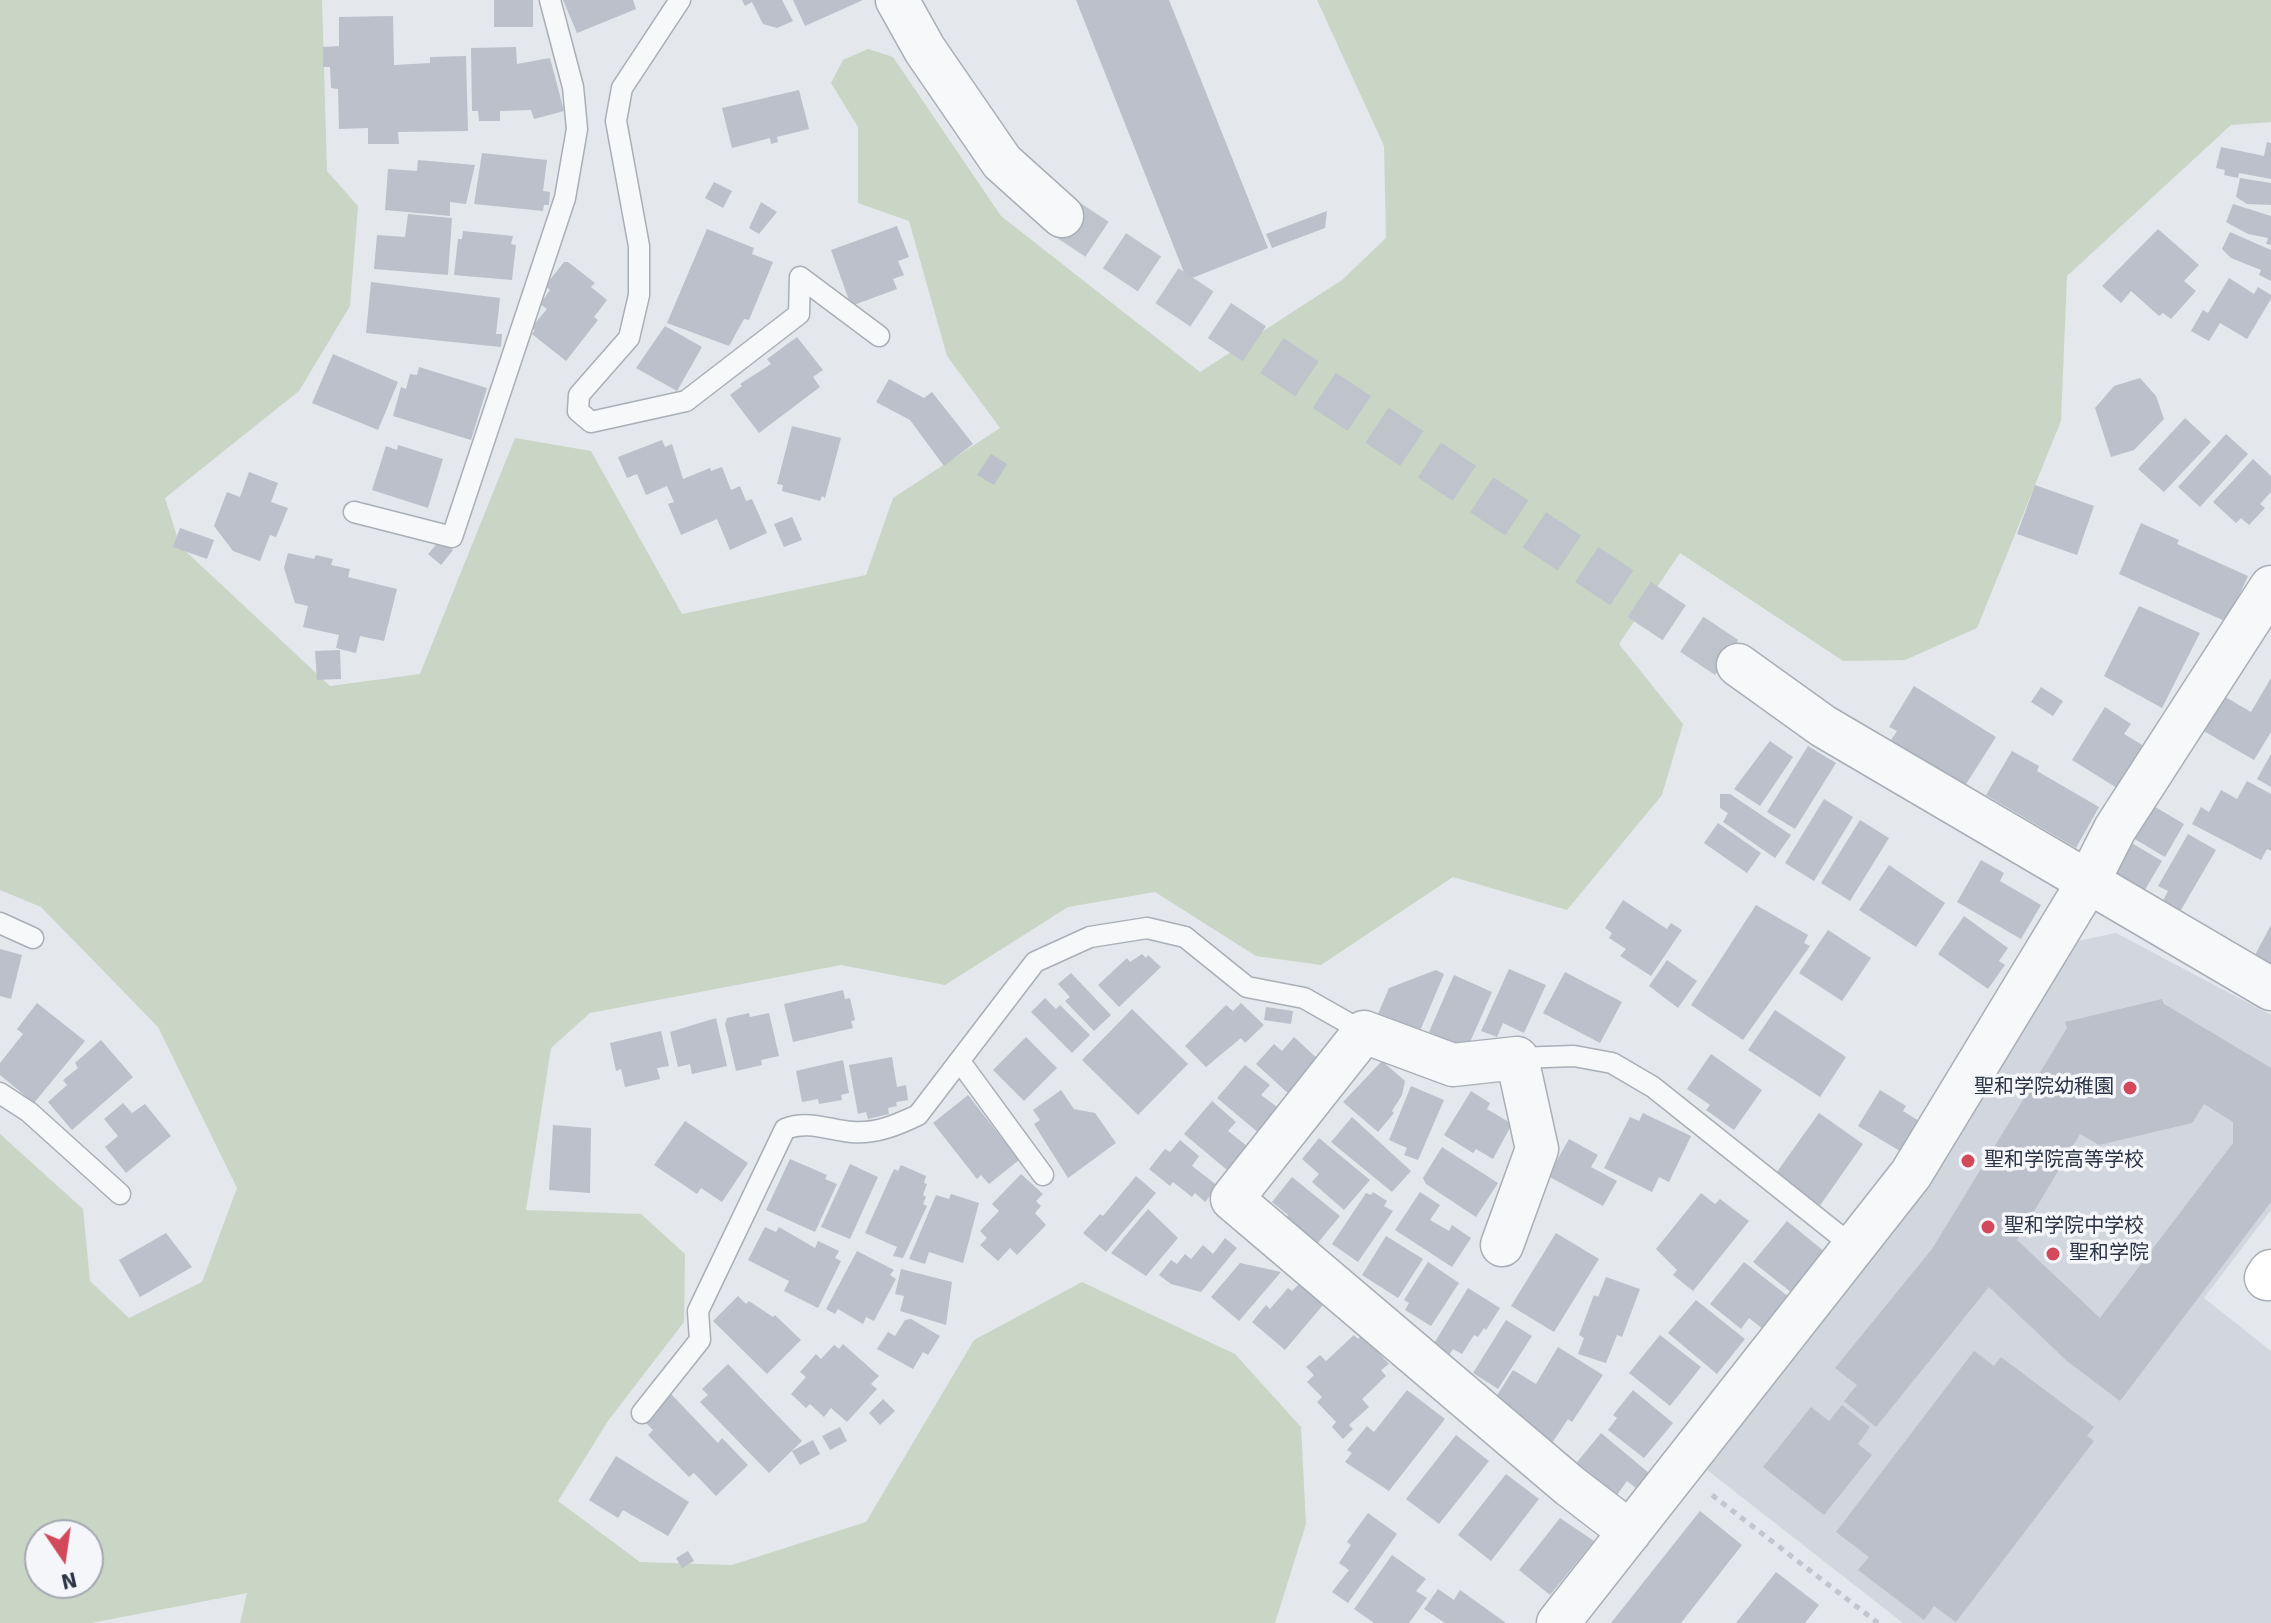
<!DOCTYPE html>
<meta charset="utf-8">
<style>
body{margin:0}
#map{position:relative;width:2271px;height:1623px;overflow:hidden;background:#e4e7ec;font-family:Signika,sans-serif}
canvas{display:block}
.north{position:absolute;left:24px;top:1519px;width:80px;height:80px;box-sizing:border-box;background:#f4f6f9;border:2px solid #a4a8b1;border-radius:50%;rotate:167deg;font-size:22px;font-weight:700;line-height:32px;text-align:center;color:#2b3445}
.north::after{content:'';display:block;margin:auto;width:28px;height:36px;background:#d1495b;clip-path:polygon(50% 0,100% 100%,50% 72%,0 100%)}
</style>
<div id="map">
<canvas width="2271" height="1623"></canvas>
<div class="north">N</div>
</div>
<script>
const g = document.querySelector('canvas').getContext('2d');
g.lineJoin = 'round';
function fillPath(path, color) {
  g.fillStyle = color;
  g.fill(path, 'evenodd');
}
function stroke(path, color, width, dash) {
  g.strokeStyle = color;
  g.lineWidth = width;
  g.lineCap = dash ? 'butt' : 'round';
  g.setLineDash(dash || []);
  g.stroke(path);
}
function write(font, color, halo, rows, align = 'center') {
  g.font = font + ' Signika,"Noto Sans JP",sans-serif';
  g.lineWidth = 7;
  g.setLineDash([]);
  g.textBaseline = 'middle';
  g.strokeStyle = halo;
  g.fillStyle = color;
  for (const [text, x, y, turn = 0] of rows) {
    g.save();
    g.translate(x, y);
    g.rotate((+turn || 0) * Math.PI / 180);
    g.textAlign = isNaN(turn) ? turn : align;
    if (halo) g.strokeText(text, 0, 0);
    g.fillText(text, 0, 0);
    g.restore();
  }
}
const built = new Path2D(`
 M2116,933L2271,1015V1210L2204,1298L2271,1351V1623H1903L1702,1466L2073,942Z`);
const green = new Path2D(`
 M0,0H322L327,171L358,206L350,306L299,391L165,498L180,546L330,686L420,674L515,438L591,451L682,614L866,575L893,498L1000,428L947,356L909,221L858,203V127L831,83L843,60L868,49L893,57L1001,216L1200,372L1342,280L1386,238L1384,146L1317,0H2271V122L2231,125L2067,276L2061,421L1977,628L1905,660L1843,661L1680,553L1619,644L1683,724L1662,795L1567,910L1453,877L1321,965L1256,956L1155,892L1068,907L945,985L841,965L590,1013L551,1048L526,1210L641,1214L685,1254L684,1322L608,1421L558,1501L640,1562L732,1565L866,1522L974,1340L1082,1282L1235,1354L1301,1427L1306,1524L1275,1623H240L247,1593L91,1623H0V1134L83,1209L90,1281L129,1318L202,1282L237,1188L158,1027L41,907L0,890ZM40,1535H88V1583H40Z`);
const building = new Path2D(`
 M494,0H533V27H494Z
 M563,0H633L636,9L577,33Z
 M742,0H782L793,21L777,28L763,24L752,2L745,6Z
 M793,0H863L805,26Z
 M1076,0H1169L1268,248L1187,280Z
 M393,16L394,65L430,63V57L466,56L468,131L398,132L399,144H368V128L339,129L338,89L331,88L330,67H323V47L339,46V17Z
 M516,47L517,64L550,58L564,111L534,119L531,110L500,111V121H479L478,111H472L471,48Z
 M799,90L809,129L777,137L778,142L771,144L770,138L732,148L722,108Z
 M2267,142L2271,143V179L2239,173L2238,178L2224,175L2225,170L2216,168L2221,147L2264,156Z
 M482,153L547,160L543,191L550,192L549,205H544L543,211L474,204Z
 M418,160L475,165L466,204L450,202V216L385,210L388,169L417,171Z
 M2240,178L2271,183V205L2247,204L2236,197Z
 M714,182L732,191L723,208L705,198Z
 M761,202L777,212L759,234L749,228Z
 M2233,204L2271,216V245L2266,244L2268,238L2248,234L2226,222Z
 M1327,211L1325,228L1272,248L1266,234Z
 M408,214L452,218L448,275L374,269L377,235L405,237Z
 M897,226L909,257L898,261L904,275L893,279L897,289L851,306L831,250Z
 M707,229L754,248L752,254L773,262L749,320L744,319L729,346L667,323Z
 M2158,229L2199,265L2184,281L2196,291L2171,319L2163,313L2159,316L2131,291L2121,303L2102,286Z
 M463,231L513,236L511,244L516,245L512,280L454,275L458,239H462Z
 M2230,232L2271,250V281L2259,275L2261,270L2231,258L2222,249Z
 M564,262H568L595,283L591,287L607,300L594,317L598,320L566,361L532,334L535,330L531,328L547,309L540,304L550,290L545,286Z
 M2229,278L2254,294L2258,287L2271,295V299L2247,339L2220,323L2209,341L2191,331L2203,310L2208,313Z
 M371,282L500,298L496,334H502L501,347L366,333Z
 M665,326L702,347L677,391L636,368Z
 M797,337L823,370L813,377L820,387L759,433L730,395L742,386L740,384L771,364L767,359Z
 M333,354L398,382L378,430L312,403Z
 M419,367L487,388L471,440L393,416L401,387L406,389L410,374L417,375Z
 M2140,378L2156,396L2164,419L2134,450L2111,457L2095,408L2114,386Z
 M889,379L924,398L932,392L973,444L944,466L910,420L876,402Z
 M2185,418L2211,442L2164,492L2138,469Z
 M792,426L841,438L825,498L822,496L820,501L782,491L783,485L777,484Z
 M2226,434L2248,454L2200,507L2178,487Z
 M662,440L665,447L672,444L683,479L710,468L711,471L722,467L731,490L740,486L746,501L752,499L767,533L730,550L717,519L681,535L668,504L674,502L667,486L646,495L637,474L627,478L618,457Z
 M398,445L443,459L428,508L372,490L386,446L397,450Z
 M991,454L1007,464L994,485L977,475Z
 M2253,459L2271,476V492L2260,504L2265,508L2249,525L2241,518L2236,523L2213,502Z
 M249,472L278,483L271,502L288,508L276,537L270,535L260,561L233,551L214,526L227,492L240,497Z
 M2035,485L2094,506L2077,555L2017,534Z
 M792,517L802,540L784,547L774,524Z
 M2141,523L2179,540L2177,544L2248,576L2227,622L2119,574Z
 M180,528L214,540L207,559L173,547Z
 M440,540L453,550L441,565L428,554Z
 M288,553L314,559L316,555L333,559L331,565L350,569L348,577L397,589L384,641L360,636L356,653L336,648L339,635L303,627L308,606L295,603L284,568Z
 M2139,606L2200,633L2162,708L2104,676Z
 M340,650L341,679L317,680L315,651Z
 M2271,678V732L2254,760L2202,730L2222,695L2251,712Z
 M1914,686L1996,737L1961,792L1924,769L1927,762L1891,740L1897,731L1889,727Z
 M2041,687L2063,701L2053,716L2031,702Z
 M2105,707L2131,724L2124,734L2144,746L2117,788L2072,760Z
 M1770,741L1793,757L1760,806L1734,789Z
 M1808,746L1836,763L1795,829L1767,812Z
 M2012,751L2039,766L2037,771L2099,807L2076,848L1986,795Z
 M2271,754V787L2257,779Z
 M2247,781L2271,794V851L2267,849L2261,860L2192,824L2201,807L2209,812L2221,790L2237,799Z
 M1720,794H1730L1791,835L1775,858L1723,822L1728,813L1720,808Z
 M1824,799L1853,817L1814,881L1785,863Z
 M2152,805L2184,824L2165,857L2133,838Z
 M1860,820L1889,838L1850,901L1821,883Z
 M1718,823L1761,853L1747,873L1704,843Z
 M2188,834L2216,850L2178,915L2160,906L2168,891L2158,886Z
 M2130,842L2162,861L2143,893L2111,874Z
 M1981,860L2004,873L2000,881L2041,905L2021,939L1957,902Z
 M1889,865L1945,903L1916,947L1859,910Z
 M1623,900L1667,929L1671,923L1682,930L1651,976L1620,956L1626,949L1609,938L1612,933L1605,928Z
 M1756,905L1808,935L1804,943L1810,946L1743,1040L1691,1005Z
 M1964,916L2008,948L1999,961L2005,965L1988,989L1938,954Z
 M2271,925V964L2255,955Z
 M1828,930L1871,958L1842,1001L1799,973Z
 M0,949L22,955L11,999L0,996Z
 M1142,954L1146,958L1148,955L1161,967L1119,1007L1098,985L1127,958L1130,962Z
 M1667,960L1697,981L1678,1008L1649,986Z
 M1509,969L1546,985L1524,1033L1503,1023L1497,1037L1481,1031Z
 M1436,970L1444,974L1420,1031L1378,1014L1389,988Z
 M1565,972L1622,1002L1600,1043L1543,1013Z
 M1071,973L1111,1015L1094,1031L1065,1001L1070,997L1058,984Z
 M1454,975L1492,992L1467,1049L1429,1032Z
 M843,990L845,999L850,998L855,1020L851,1021L853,1028L793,1042L784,1004Z
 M1045,998L1056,1009L1060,1005L1090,1035L1072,1053L1031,1012Z
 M2162,999L2164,1004L2271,1068V1202L2120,1401L2067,1361L1989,1287L1876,1427L1844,1401L1857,1385L1835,1368L1932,1249L2067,1028L2065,1022ZM2204,1104L2233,1122V1143L2100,1318L2017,1240L2080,1134L2099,1145L2192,1123Z
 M37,1003L85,1041L34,1103L0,1075V1063L23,1034L17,1029Z
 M1241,1003L1264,1025L1245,1043L1241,1038L1206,1067L1185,1046L1226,1005L1233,1011Z
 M1266,1007L1293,1011L1291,1024L1264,1020Z
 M1132,1009L1188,1064L1138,1115L1082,1060Z
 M1775,1010L1846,1057L1820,1097L1748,1050Z
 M749,1013L750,1017L769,1013L779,1056L761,1060L762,1065L736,1071L725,1024L727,1018Z
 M716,1018L727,1066L692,1074L690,1064L678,1067L670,1032Z
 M661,1031L669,1066L657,1068L660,1079L625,1087L621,1069L616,1071L610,1043Z
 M1026,1037L1057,1068L1024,1101L993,1070Z
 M1294,1037L1320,1061L1292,1097L1256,1064L1274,1044L1282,1051Z
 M101,1040L133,1077L72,1130L48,1102L67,1085L63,1080L78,1068L75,1063Z
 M1711,1054L1762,1090L1734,1130L1706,1110L1710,1105L1687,1089Z
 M892,1057L897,1087L906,1085L908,1100L896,1102L897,1106L888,1108L889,1114L868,1119L866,1112L858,1114L849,1065Z
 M843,1060L849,1093L841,1095L842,1100L819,1104L818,1099L802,1102L796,1071Z
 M1382,1061L1405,1081L1402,1095L1392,1111L1394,1113L1378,1132L1343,1102Z
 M1245,1065L1270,1085L1261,1095L1280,1109L1260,1134L1217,1098Z
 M1411,1086L1444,1100L1418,1160L1404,1155L1407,1148L1389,1140Z
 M1061,1090L1074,1109L1095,1113L1116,1143L1068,1178L1034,1124L1040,1120L1033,1110Z
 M1880,1090L1906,1106L1903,1111L1919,1121L1900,1151L1858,1126Z
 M1471,1091L1490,1103L1487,1109L1512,1124L1493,1159L1476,1149L1473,1153L1444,1135Z
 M968,1095L1019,1160L989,1184L981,1175L977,1179L933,1123Z
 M1212,1101L1236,1122L1228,1131L1247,1146L1227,1170L1184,1134Z
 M123,1103L132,1113L145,1104L171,1136L126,1173L105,1147L118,1136L104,1119Z
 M1643,1113L1691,1136L1669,1182L1659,1177L1652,1192L1604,1168L1630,1117L1639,1121Z
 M1819,1113L1863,1144L1819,1207L1774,1176Z
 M1352,1117L1411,1171L1392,1192L1331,1142Z
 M685,1121L748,1163L722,1202L701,1188L697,1194L654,1165Z
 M553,1125L591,1128L590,1193L549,1190Z
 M1319,1138L1370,1180L1344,1210L1312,1182L1319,1174L1302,1159Z
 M1569,1139L1598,1155L1591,1167L1617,1181L1603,1206L1548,1176Z
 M1180,1140L1199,1156L1192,1166L1218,1186L1205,1202L1195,1193L1192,1197L1173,1182L1170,1186L1149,1169L1165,1149L1170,1152Z
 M1442,1147L1498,1183L1476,1217L1426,1184L1423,1178Z
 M790,1159L827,1175L825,1179L837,1184L815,1232L766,1210Z
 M850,1164L878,1177L850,1239L821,1227Z
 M901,1165L926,1176L924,1183L927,1184L923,1195L926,1197L923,1204L927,1206L903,1258L893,1256L897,1247L865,1233L894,1169L898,1171Z
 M1021,1174L1043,1194L1036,1201L1041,1206L1035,1213L1046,1225L1017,1255L1010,1248L998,1261L980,1245L987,1238L980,1231L999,1211L992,1204Z
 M1136,1176L1156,1193L1106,1252L1083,1233L1100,1214L1103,1216Z
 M1292,1177L1340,1216L1316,1245L1285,1219L1288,1215L1272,1202Z
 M1373,1192L1387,1201L1384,1206L1393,1211L1358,1262L1332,1244L1366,1193L1371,1195Z
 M1420,1192L1440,1205L1430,1220L1449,1231L1452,1225L1471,1238L1452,1267L1395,1230Z
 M1701,1193L1715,1204L1720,1199L1749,1221L1693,1291L1673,1275L1677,1270L1656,1249Z
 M951,1194L979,1203L963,1263L929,1252L925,1264L909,1259L936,1195L949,1199Z
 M1148,1209L1178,1238L1146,1276L1111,1253Z
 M1787,1221L1825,1252L1792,1293L1753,1262Z
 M765,1227L776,1232L779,1227L815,1248L818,1241L839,1251L835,1258L841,1261L818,1308L784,1291L789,1281L748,1260Z
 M166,1233L192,1267L140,1297L119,1260Z
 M1556,1233L1599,1259L1554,1332L1511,1306Z
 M1386,1236L1423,1259L1398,1298L1362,1275Z
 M1225,1238L1237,1248L1201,1292L1171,1284L1159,1275L1171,1260L1177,1264L1185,1254L1191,1259L1203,1245L1213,1254Z
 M857,1251L894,1270L890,1275L896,1279L874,1321L866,1317L863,1324L838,1309L835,1314L826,1309Z
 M1428,1262L1459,1283L1431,1326L1405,1310L1409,1303L1404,1300Z
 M1744,1262L1789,1297L1763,1329L1749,1318L1741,1329L1710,1304Z
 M1240,1263L1281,1272L1239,1321L1211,1297Z
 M901,1269L952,1282L946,1325L900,1311L904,1296L895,1294Z
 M1606,1277L1640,1289L1622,1337L1617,1335L1606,1363L1578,1354L1584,1338L1579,1335L1594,1295L1598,1297Z
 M1299,1284L1323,1305L1285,1350L1252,1322L1266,1305L1270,1309L1288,1288L1292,1291Z
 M1468,1288L1500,1308L1486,1330L1484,1328L1478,1337L1474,1335L1462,1354L1453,1349L1449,1355L1433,1345Z
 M738,1296L746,1304L749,1301L773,1317L775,1315L801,1340L767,1374L713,1321Z
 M1696,1300L1745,1339L1717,1374L1668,1333Z
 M911,1319L940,1336L928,1355L923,1352L913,1369L877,1349L888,1332L895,1336L905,1320Z
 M1506,1320L1532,1336L1498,1389L1473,1373Z
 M1354,1335L1358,1339L1362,1335L1389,1364L1381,1370L1386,1376L1362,1399L1369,1407L1349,1425L1353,1429L1343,1439L1332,1427L1336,1422L1317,1402L1322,1397L1307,1382L1314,1375L1306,1367L1320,1355L1326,1361Z
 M1660,1335L1701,1367L1670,1406L1629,1373Z
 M843,1344L879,1376L871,1384L877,1389L847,1422L831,1408L824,1417L810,1404L806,1408L791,1394L806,1377L800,1372L816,1354L821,1359L834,1345L839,1349Z
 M1558,1347L1603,1375L1572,1422L1568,1419L1552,1443L1491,1405L1513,1370L1536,1384Z
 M1974,1351L1994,1366L2001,1357L2094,1427L2087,1436L2094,1441L1956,1622L1934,1606L1924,1620L1858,1570L1869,1557L1836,1532Z
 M728,1364L802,1441L769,1473L700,1402L708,1395L702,1389Z
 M1407,1390L1445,1419L1389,1491L1345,1462L1352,1453L1347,1450L1367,1426L1374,1432Z
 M1633,1390L1673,1423L1644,1458L1608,1430L1617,1418L1613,1415Z
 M671,1394L718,1443L722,1438L748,1465L716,1496L694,1473L689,1477L648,1435L653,1430L644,1421Z
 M883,1399L895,1411L880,1425L869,1413Z
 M1842,1405L1870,1427L1858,1444L1872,1455L1824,1515L1763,1467L1811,1407L1829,1421Z
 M840,1427L847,1441L830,1450L822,1436Z
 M1601,1433L1649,1473L1637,1489L1627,1481L1614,1499L1573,1467Z
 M1456,1435L1489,1461L1439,1524L1406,1499Z
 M813,1440L820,1454L800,1465L792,1451Z
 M616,1456L689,1502L668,1536L623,1510L618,1518L589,1500Z
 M1506,1474L1539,1499L1491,1561L1458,1535Z
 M1700,1511L1742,1545L1681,1623H1611Z
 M1368,1513L1397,1534L1348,1603L1332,1592L1349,1570L1339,1563L1351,1545L1347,1542Z
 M1560,1518L1594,1541L1550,1595L1519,1570Z
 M688,1551L694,1561L682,1568L676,1558Z
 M1392,1555L1426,1579L1416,1591L1427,1598L1409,1623H1374L1354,1609Z
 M1776,1572L1819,1605L1805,1623H1736Z
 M1438,1589L1454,1600L1460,1590L1506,1623H1445L1424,1609Z`);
const streetTunnel = new Path2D(`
 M1062,216L1738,665`);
const path = new Path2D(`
 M1712,1495L1878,1623`);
const lane = new Path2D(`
 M680,0L622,88L616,121L639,246V295L629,338L579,395L578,411L591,422L686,401L799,314L800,277L879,336
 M354,512L452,537L565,198L577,129L573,87L550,0
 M0,923L33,938
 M1517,1058L1574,1056L1612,1063L1653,1087L1855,1248
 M961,1063L1043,1175
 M0,1093L29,1112L120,1194
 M642,1413L700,1340L698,1311L785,1129C808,1120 829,1130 852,1132C876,1134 897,1125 918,1115L1035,962L1090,937L1147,928L1185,937L1247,987L1304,998L1364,1032`);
const street = new Path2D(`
 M897,0L925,50L1002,162L1062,216
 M1738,665L1823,726L2271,989
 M1502,1245L1537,1149L1517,1058L1453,1065L1364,1032L1232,1199L1570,1486L1630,1532
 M1558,1623L1911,1174L2087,884L2115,829L2271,587`);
const secondary = new Path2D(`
 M2267,1278L2271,1272`);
const markers = [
 [2130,1088,8,"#d1495b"],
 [1968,1161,8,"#d1495b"],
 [1988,1227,8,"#d1495b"],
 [2053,1254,8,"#d1495b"]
];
const poiNames = [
 ["聖和学院幼稚園",2114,1088,"right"],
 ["聖和学院高等学校",1984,1161],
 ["聖和学院中学校",2004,1227],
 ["聖和学院",2069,1254]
];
fillPath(built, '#d2d6de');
fillPath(green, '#c9d6c5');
fillPath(building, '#bbc0ca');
stroke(streetTunnel, '#bfc3cb', 42, [42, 21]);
stroke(lane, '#a9aeb7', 23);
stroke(street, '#a9aeb7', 45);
stroke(secondary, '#a9aeb7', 47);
stroke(path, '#c2c5cb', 5, [6, 6]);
stroke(lane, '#f7f8fa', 20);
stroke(street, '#f7f8fa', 42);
stroke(secondary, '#fff', 44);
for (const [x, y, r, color] of markers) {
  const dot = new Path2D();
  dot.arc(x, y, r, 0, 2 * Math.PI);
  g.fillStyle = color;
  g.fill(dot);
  stroke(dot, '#f4f6f9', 3);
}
write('20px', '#2b3445', '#f4f6f9', poiNames, 'left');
</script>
